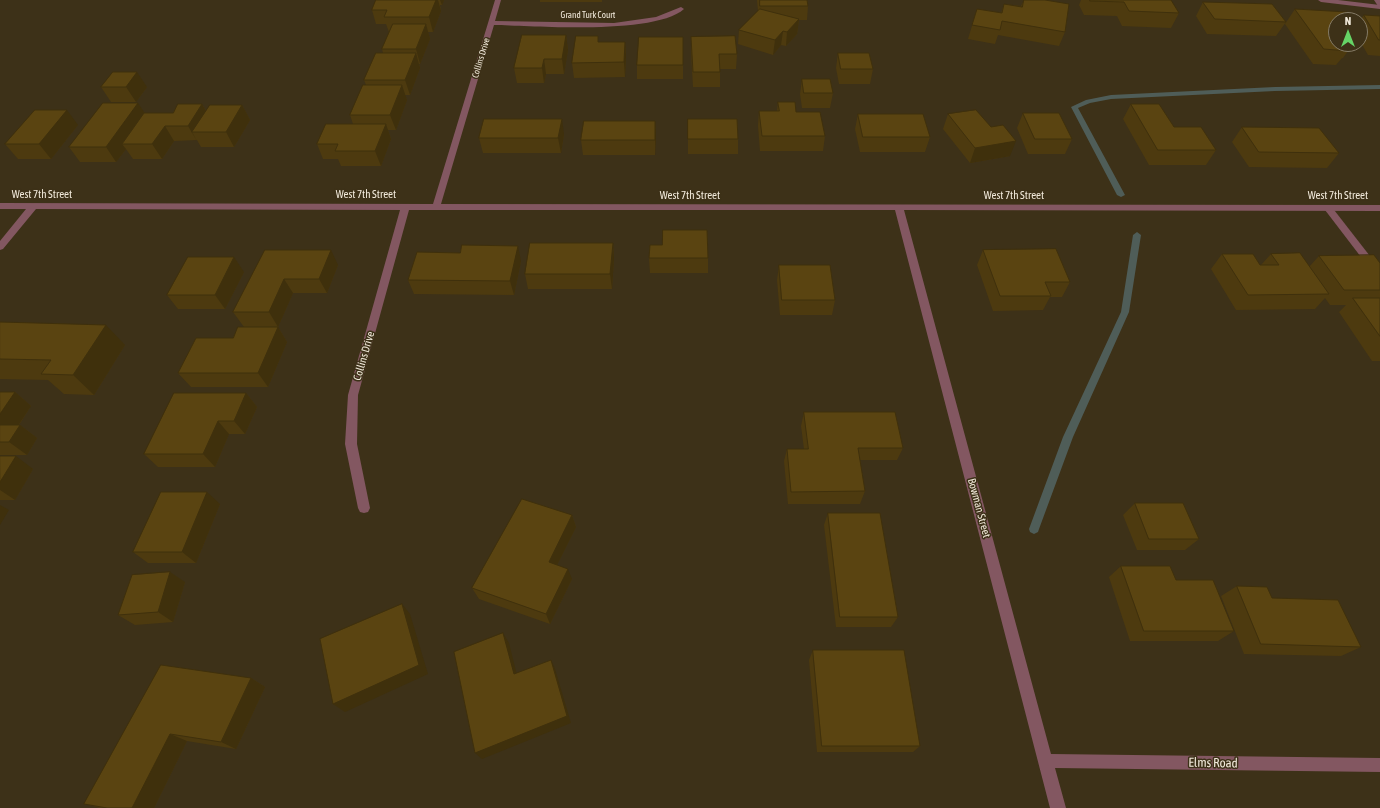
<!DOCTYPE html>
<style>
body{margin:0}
#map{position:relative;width:1380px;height:808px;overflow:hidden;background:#3d3118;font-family:"Asap Condensed",sans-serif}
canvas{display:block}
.north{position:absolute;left:1328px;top:12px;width:40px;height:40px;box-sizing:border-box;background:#3d3118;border:1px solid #857b66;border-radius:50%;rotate:0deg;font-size:11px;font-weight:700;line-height:16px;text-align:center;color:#f1e9da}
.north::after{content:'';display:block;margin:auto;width:14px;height:18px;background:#66d466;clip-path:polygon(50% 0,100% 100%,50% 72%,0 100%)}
</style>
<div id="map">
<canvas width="1380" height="808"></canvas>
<div class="north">N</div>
</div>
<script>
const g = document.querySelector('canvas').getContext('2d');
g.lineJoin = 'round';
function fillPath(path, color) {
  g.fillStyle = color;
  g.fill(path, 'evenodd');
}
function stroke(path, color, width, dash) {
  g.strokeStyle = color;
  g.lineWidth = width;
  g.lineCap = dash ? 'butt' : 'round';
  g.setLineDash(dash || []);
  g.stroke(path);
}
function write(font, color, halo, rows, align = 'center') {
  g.font = font + ' "Asap Condensed",sans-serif';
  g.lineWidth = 3;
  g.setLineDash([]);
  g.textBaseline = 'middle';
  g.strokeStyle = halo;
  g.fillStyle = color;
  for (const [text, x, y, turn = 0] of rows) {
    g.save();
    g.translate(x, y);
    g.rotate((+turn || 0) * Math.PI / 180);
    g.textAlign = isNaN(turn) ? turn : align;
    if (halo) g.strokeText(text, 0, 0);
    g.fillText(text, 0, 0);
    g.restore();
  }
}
const stream = new Path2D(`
 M1380,85V89L1275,91L1111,99L1090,103L1078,108L1125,195L1121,197L1117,195L1071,107L1086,100L1111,95L1275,87Z
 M1137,232L1141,235L1129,312L1073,437L1039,529L1038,532L1034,534L1030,532L1029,529L1063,437L1121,312L1133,235Z`);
const service = new Path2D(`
 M1328,205L1331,206L1380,269V279L1377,278L1325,210L1324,208Z`);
const minor = new Path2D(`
 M495,0H501L495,21L614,23L656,17L681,7L684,9C655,35 535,26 494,25L441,204L1380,205V211L904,210L1051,754L1380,758V772L1055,768L1066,808H1050L895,210H409L358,395L357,444L370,508L368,512L364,513L360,512L358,508L345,444L348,395L400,210L36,209L3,249L0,250V241L26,209H0V203L433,204Z
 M1374,0H1380V7L1378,6Z`);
const tertiary = new Path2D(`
 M1318,0H1338L1380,5V9L1321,2Z`);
const wall = new Path2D(`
 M376,0H444L442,5H440L441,11L433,32H428L430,39L420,64H419L420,68L410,95H405L407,100L396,130H388L391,139L381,166H341L338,159H323L317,144L353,124L350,115L366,85L364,80L383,53L382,49L389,32L386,24H376L372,10Z
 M540,0H602V2H540Z
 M757,0H807L808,6L807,20H799L797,34L786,46L781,45L773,55L738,44L739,30L758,11Z
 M1024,0H1045L1065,32L1059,46L998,35L995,44L968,39L977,9L1001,13L1004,4L1021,6Z
 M1081,0H1171L1179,13L1171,28L1122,26L1117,16L1084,15L1079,5Z
 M1203,2L1286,22L1276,36L1207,34L1196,16Z
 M1295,9L1336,20V44H1353L1343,58H1342L1336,65L1313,64L1285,24Z
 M1364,15L1380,16V56L1368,55L1360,41V20Z
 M566,35L568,50L564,74H546L544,83H517L514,68Z
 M683,37V79H637V65Z
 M691,37L737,54L736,69H720V87H693L691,52Z
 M599,42H625L626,56L625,77L574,78L572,63Z
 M838,53L873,69L870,84H839L836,68Z
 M802,79L833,93L830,108H802L800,94Z
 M101,87H147L136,102H111Z
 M778,102L796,112L825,136L823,151H760L758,126L759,111H777Z
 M202,104L206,111L242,105L250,120L234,147H201L197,140L174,141L162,159H133L126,149L116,162H80L69,147L173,113Z
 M1131,104L1216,150L1206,165H1149L1123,119Z
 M1023,113L1072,139L1065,154H1028L1017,128Z
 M858,114L930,137L925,152H860L855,129Z
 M948,114L991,127L1010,156L970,163L943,129Z
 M688,119L738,139V154H688Z
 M655,121L656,136L655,155H583L581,140Z
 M78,125L51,159H18L5,144Z
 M1242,127L1339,153L1327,168L1249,167L1232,142Z
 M564,134L561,153H483L479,138Z
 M613,243L614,258L612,289H528L525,274Z
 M265,250L338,265L327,293H293L278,327H244L233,312Z
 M983,250L1070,282L1062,297H1050L1043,310L993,311L977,265Z
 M1222,254L1260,265H1261L1271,254L1309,267L1319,256L1380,263V361H1372L1339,312L1346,305H1330L1325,298L1315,309L1236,310L1211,269Z
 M649,258H708V273H650Z
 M521,261L514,295L414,294L408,280Z
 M779,265L835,300L832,315H780L777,280Z
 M244,272L225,309H178L167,295Z
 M0,322L125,345L94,395L64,394L48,380L0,379Z
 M278,327L287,342L268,387H191L178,373L233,338Z
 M0,392H15L31,406L19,425H20L37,438L27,455H0Z
 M246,393L257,407L245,434H229L215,467H158L144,454Z
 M804,412L903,448L897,460H860L865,491L860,504H788L784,461L787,449H804L801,426Z
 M0,456L33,469L15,500H0Z
 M1135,503L1199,539L1185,550H1137L1123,515Z
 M220,504L196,563H148L133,552Z
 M828,513L898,617L891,627H836L824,525Z
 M572,515L576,527L557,565L572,579L550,624L479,599L472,588Z
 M1121,566L1176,580L1234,631L1218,641H1130L1109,577Z
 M185,582L173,622L135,625L118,615Z
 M1237,586L1272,598L1361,647L1341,656L1244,654L1221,596Z
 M813,650L920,746L913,752H817L809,660Z
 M161,665L251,678L265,687L236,749L187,741L154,808H100L84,804Z`);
const shadedWall = new Path2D(`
 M436,0H438L441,11L433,32L429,17Z
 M440,0H444L442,5Z
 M799,19L797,34L786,46L787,32Z
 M426,24L430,39L420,64L416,49Z
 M783,31L781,45L773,55L775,40Z
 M566,35L568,50L564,74L562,59Z
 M625,42L626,56L625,77L624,62Z
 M416,53L420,68L410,95L405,80Z
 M544,59L546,74L544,83L542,68Z
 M137,72L147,87L136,102L126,87Z
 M402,85L407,100L396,130L390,115Z
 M138,103L148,118L122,144L126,149L116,162L106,147Z
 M202,104L210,119L192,132L197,141L188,126Z
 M242,105L250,120L234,147L226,132Z
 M67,110L78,125L51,159L39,144Z
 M562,119L564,134L561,153L558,138Z
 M655,121L656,136L655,155Z
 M386,124L391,139L381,166L375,151Z
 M165,126L174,141L162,159L152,144Z
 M1016,141L1010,156L970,163L975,148Z
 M613,243L614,258L612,289L610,274Z
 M518,246L521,261L514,295L510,281Z
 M331,250L338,265L327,293L319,279Z
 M234,257L244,272L225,309L215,295Z
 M284,279L293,293L278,327L269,312Z
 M106,325L125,345L94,395L73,375Z
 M278,327L287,342L268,387L258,373Z
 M15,392L31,406L10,438L0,430V414Z
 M246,393L257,407L245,434L234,421Z
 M218,421L229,434L215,467L203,454Z
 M20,425L37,438L27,455L9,442Z
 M16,456L33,469L15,500L0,490V482Z
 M207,492L220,504L196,563L182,552Z
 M0,505L9,510L0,525Z
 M572,515L576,527L553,573L549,562Z
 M568,569L572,579L550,624L546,614Z
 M170,572L185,582L173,622L158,612Z
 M402,604L410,614L428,674L345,712L333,704Z
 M503,633L509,643L519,683L514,674Z
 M551,660L555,669L571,723L482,759L475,753Z
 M251,678L265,687L236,749L221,742Z
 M170,734L187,741L154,808H132Z`);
const building = new Path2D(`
 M376,0H436L429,17H384L387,10H372Z
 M760,0H807L808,6H760Z
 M1024,0H1045L1069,4L1065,32L1002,21L1000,30L972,25L977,9L1002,13L1004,4L1022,7Z
 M1090,0H1171L1179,13L1129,11L1124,2L1090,1Z
 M1203,2L1272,4L1286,22L1215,19Z
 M760,9L799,19L787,32L783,31L775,40L739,30Z
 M1295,9L1347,12L1353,20H1336V44H1342L1347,51L1324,49Z
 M1364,15L1380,16V40H1379Z
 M393,24H426L416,49H382Z
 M522,35H566L562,59H544L542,68H514Z
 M576,36H598V42H625L624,62L572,63Z
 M735,36L737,54H719L720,72H693L691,37Z
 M639,37H683V65H637Z
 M376,53H416L405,80H364Z
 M838,53H869L873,69H841Z
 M113,72H137L126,87H101Z
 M802,79H830L833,93H804Z
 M363,85H402L390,115H350Z
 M778,102H795L796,112H820L825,136H762L759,111H779Z
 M103,103H138L106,147H69Z
 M178,104H202L188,126H165L152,144H122L144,113H173Z
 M1131,104H1159L1174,127H1201L1216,150H1158Z
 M210,105H242L226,132H192Z
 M35,110H67L39,144H5Z
 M976,110L991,127L1003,125L1016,141L975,148L948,114Z
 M1023,113H1059L1072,139H1035Z
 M858,114H923L930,137H863Z
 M484,119H562L558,138H479Z
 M688,119H737L738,139H688Z
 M584,121H655V140H581Z
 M326,124H386L375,151H335L338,144H317Z
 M1242,127L1319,128L1339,153L1259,152Z
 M663,230H707L708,258H649L650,245H662Z
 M530,243H613L610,274H525Z
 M462,245L518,246L510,281L408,280L417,252L460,253Z
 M1056,249L1070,282H1045L1051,296H1000L983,250Z
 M265,250H331L319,279H284L269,312H233Z
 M1300,253L1329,294L1248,295L1222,254H1253L1260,265H1279L1271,254Z
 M1374,255L1380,263V290H1344L1319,256Z
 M188,257H234L215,295H167Z
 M779,265H830L835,300H782Z
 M1353,298H1380V336Z
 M0,322L106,325L73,375L41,374L51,360L0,359Z
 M238,327H278L258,373H178L196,338H233Z
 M0,392H15L0,414Z
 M174,393H246L234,421H218L203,454H144Z
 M804,412H895L903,448H858L865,491L791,492L787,449H808Z
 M0,425H20L9,442H0Z
 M0,456H16L0,482Z
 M161,492H207L182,552H133Z
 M522,499L572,515L549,562L568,569L546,614L472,588Z
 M1135,503H1183L1199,539H1149Z
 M828,513H880L898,617H840Z
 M1121,566H1170L1176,580H1213L1234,631H1144Z
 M170,572L158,612L118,615L132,575Z
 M1237,586L1267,587L1272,598L1338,600L1361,647L1261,644Z
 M402,604L419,665L333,704L320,639Z
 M503,633L514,674L551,660L567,716L475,753L454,652Z
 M813,650H904L920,746H822Z
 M161,665L251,678L221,742L170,734L132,808H107L84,804Z`);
const farStreetnames = [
 ["Grand Turk Court",588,15],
 ["Collins Drive",481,58,-73]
];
const streetNames = [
 ["West 7th Street",42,195],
 ["West 7th Street",366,195],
 ["West 7th Street",690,196],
 ["West 7th Street",1014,196],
 ["West 7th Street",1338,196],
 ["Collins Drive",364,356,-74],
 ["Bowman Street",979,508,75]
];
const nearStreetnames = [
 ["Elms Road",1213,763,1]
];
fillPath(stream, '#4f5d58');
fillPath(service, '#835761');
fillPath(minor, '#835761');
fillPath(tertiary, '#835761');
fillPath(wall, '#4d3a0f');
fillPath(shadedWall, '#3f300c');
fillPath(building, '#5a4411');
stroke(building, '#3f300c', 1);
write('9px', '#f1e9da', '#3d3118', farStreetnames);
write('11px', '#f1e9da', '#3d3118', streetNames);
write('13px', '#f1e9da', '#3d3118', nearStreetnames);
</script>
